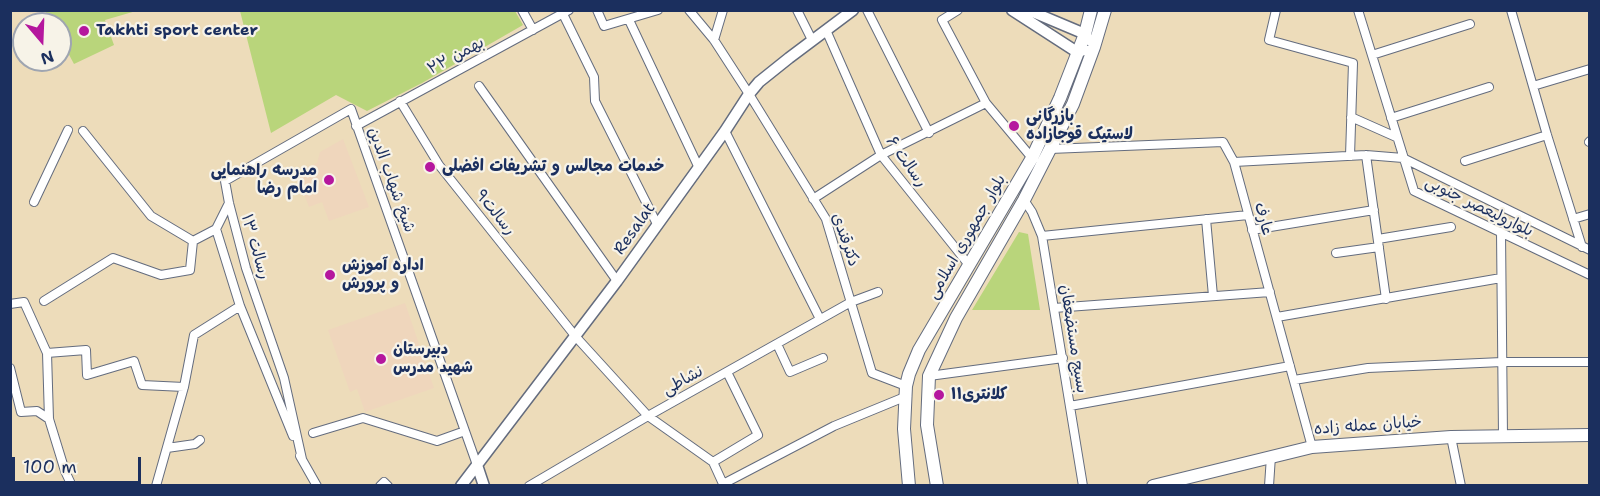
<!DOCTYPE html>
<meta charset="utf-8">
<style>
body{margin:0}
#map{position:relative;width:1600px;height:496px;overflow:hidden;background:#eddcba;font-family:"Shantell Sans",sans-serif}
canvas{display:block}
.frame{position:absolute;inset:0;border:12px solid #1b2f5e;pointer-events:none}
.north{position:absolute;left:12px;top:12px;width:60px;height:60px;box-sizing:border-box;background:#f7f3e8;border:2px solid #9fa5b1;border-radius:50%;rotate:161deg;font-size:16px;font-weight:700;line-height:24px;text-align:center;color:#1b2f5e}
.north::after{content:'';display:block;margin:auto;width:21px;height:27px;background:#b5179e;clip-path:polygon(50% 0,100% 100%,50% 72%,0 100%)}
.scale{position:absolute;left:12px;top:457px;width:129px;height:27px;box-sizing:border-box;border:3px solid #1b2f5e;border-top:0;padding-left:8px;font-size:18px;line-height:21px;white-space:nowrap;color:#1b2f5e;-webkit-text-stroke:4px #f7f3e8;paint-order:stroke}
</style>
<div id="map">
<canvas width="1600" height="496"></canvas>
<div class="frame"></div>
<div class="north">N</div>
<div class="scale">100 m</div>
</div>
<script>
const g = document.querySelector('canvas').getContext('2d');
g.lineJoin = 'round';
function fillPath(path, color) {
  g.fillStyle = color;
  g.fill(path, 'evenodd');
}
function stroke(path, color, width, dash) {
  g.strokeStyle = color;
  g.lineWidth = width;
  g.lineCap = dash ? 'butt' : 'round';
  g.setLineDash(dash || []);
  g.stroke(path);
}
function write(font, color, halo, rows, align = 'center') {
  g.font = font + ' "Shantell Sans","Playpen Sans Arabic",sans-serif';
  g.lineWidth = 4.5;
  g.setLineDash([]);
  g.textBaseline = 'middle';
  g.strokeStyle = halo;
  g.fillStyle = color;
  for (const [text, x, y, turn = 0] of rows) {
    g.save();
    g.translate(x, y);
    g.rotate((+turn || 0) * Math.PI / 180);
    g.textAlign = isNaN(turn) ? turn : align;
    if (halo) g.strokeText(text, 0, 0);
    g.fillText(text, 0, 0);
    g.restore();
  }
}
const built = new Path2D(`
 M343,139L369,207L329,221L322,202L309,207L295,172L317,163L320,152Z
 M405,303L434,388L365,412L357,389L350,392L328,330Z`);
const green = new Path2D(`
 M45,11H136L105,20L114,45L74,64L60,38V24H52Z
 M240,11H515L523,25L422,83L367,111L336,95L271,133Z
 M1019,232L1028,234L1040,310H972Z`);
const street = new Path2D(`
 M522,10L533,30
 M597,10L604,26L658,10
 M689,10L714,40L749,94L826,219L872,373L906,386
 M797,10L812,40
 M867,10L929,133
 M1276,10L1269,40L1353,63L1350,156
 M1358,10L1414,191L1590,275
 M1511,10L1547,135L1582,247
 M563,14L594,77L595,101L657,224
 M629,20L699,168
 M826,30L881,155L969,265
 M714,40L723,10
 M1372,55L1470,24
 M479,86L617,281
 M1533,86L1590,69
 M400,101L439,165L576,337L648,416L713,462L724,486
 M986,103L1032,158
 M1351,117L1396,137
 M1391,118L1489,87
 M356,126L569,10
 M83,131L151,216L193,241L216,229
 M725,131L820,319
 M1589,142L1590,141
 M1050,149L1223,142L1234,162L1312,447
 M1366,155L1386,299
 M1465,161L1547,135
 M1234,162L1366,155L1403,158L1590,250
 M813,199L881,155L986,103L942,20L958,10
 M1024,200L1032,212L1042,236L1083,486
 M34,202L68,130
 M229,203L216,229L240,306L293,436
 M1206,219L1213,296
 M1573,219L1590,214
 M1252,230L1374,210
 M1501,232L1503,436
 M1042,236L1248,215
 M1378,239L1451,227
 M1336,253L1379,247
 M44,301L113,258L161,275L190,270L193,241
 M10,304L24,302L47,353L49,419L65,471L72,486
 M1054,308L1270,292
 M1277,317L1501,278
 M777,344L790,372L823,358
 M47,353L86,350L87,375L134,361L142,385L184,387
 M10,368L21,412L37,411L49,419
 M929,376L1063,358
 M1294,380L1368,368L1502,362H1590
 M1070,406L1290,366
 M313,433L363,418L437,441L465,431
 M1451,437L1461,486
 M167,448L195,444L200,440
 M300,456L317,486
 M302,459L284,378L246,268L229,203L225,181L351,109L477,465
 M713,462L758,435L727,372
 M723,484L834,426L907,396
 M156,486L184,387L194,335L240,306
 M380,486L384,482L388,486
 M529,486L648,416L851,302L878,292
 M1269,486L1271,456`);
const secondary = new Path2D(`
 M1012,10L1077,52L1085,50
 M1028,10L1085,34L1089,40
 M477,465L484,486
 M461,486L617,281L725,131L749,94L759,82L789,58L853,10`);
const primary = new Path2D(`
 M909,486L904,429L906,386L909,374L919,350L1032,158L1060,98L1085,34L1091,10
 M937,486L927,425L929,376L956,318L1024,200L1073,104L1094,47L1105,10
 M1153,486L1312,447L1451,437L1590,435`);
const markers = [
 [84,31,6,"#b5179e"],
 [1014,126,6,"#b5179e"],
 [430,167,6,"#b5179e"],
 [329,180,6,"#b5179e"],
 [330,275,6,"#b5179e"],
 [381,359,6,"#b5179e"],
 [939,395,6,"#b5179e"]
];
const poiNames = [
 ["Takhti sport center",96,31],
 ["بازرگانی",1026,117],
 ["لاستیک قوجازاده",1026,135],
 ["خدمات مجالس و تشریفات افضلی",442,167],
 ["مدرسه راهنمایی",317,171,"right"],
 ["امام رضا",317,189,"right"],
 ["اداره آموزش",342,266],
 ["و پرورش",342,284],
 ["دبیرستان",393,350],
 ["شهید مدرس",393,368],
 ["کلانتری۱۱",951,395]
];
const streetNames = [
 ["۲۲ بهمن",456,56,-28],
 ["رسالت ۶",906,162,55],
 ["شیخ شهاب الدین",391,180,70],
 ["بلوارولیعصر جنوبی",1479,207,26],
 ["رسالت۹",495,213,51],
 ["عارف",1263,219,75],
 ["Resalat",635,229,-55],
 ["بلوار جمهوری اسلامی",967,237,-60],
 ["دکترقندی",845,240,71],
 ["رسالت ۱۳",255,247,74],
 ["بسیج مستضعفان",1073,339,81],
 ["نشاطی",683,381,-29],
 ["خیابان عمله زاده",1368,426,-4]
];
fillPath(built, '#efd6bc');
fillPath(green, '#b9d57b');
stroke(street, '#646c7e', 10);
stroke(secondary, '#646c7e', 13);
stroke(primary, '#646c7e', 14);
stroke(street, '#fff', 8);
stroke(secondary, '#fff', 10);
stroke(primary, '#fff', 12);
for (const [x, y, r, color] of markers) {
  const dot = new Path2D();
  dot.arc(x, y, r, 0, 2 * Math.PI);
  g.fillStyle = color;
  g.fill(dot);
  stroke(dot, '#f7f3e8', 2);
}
write('bold 16px', '#1b2f5e', '#f7f3e8', poiNames, 'left');
write('16px', '#1b2f5e', '#f7f3e8', streetNames);
</script>
